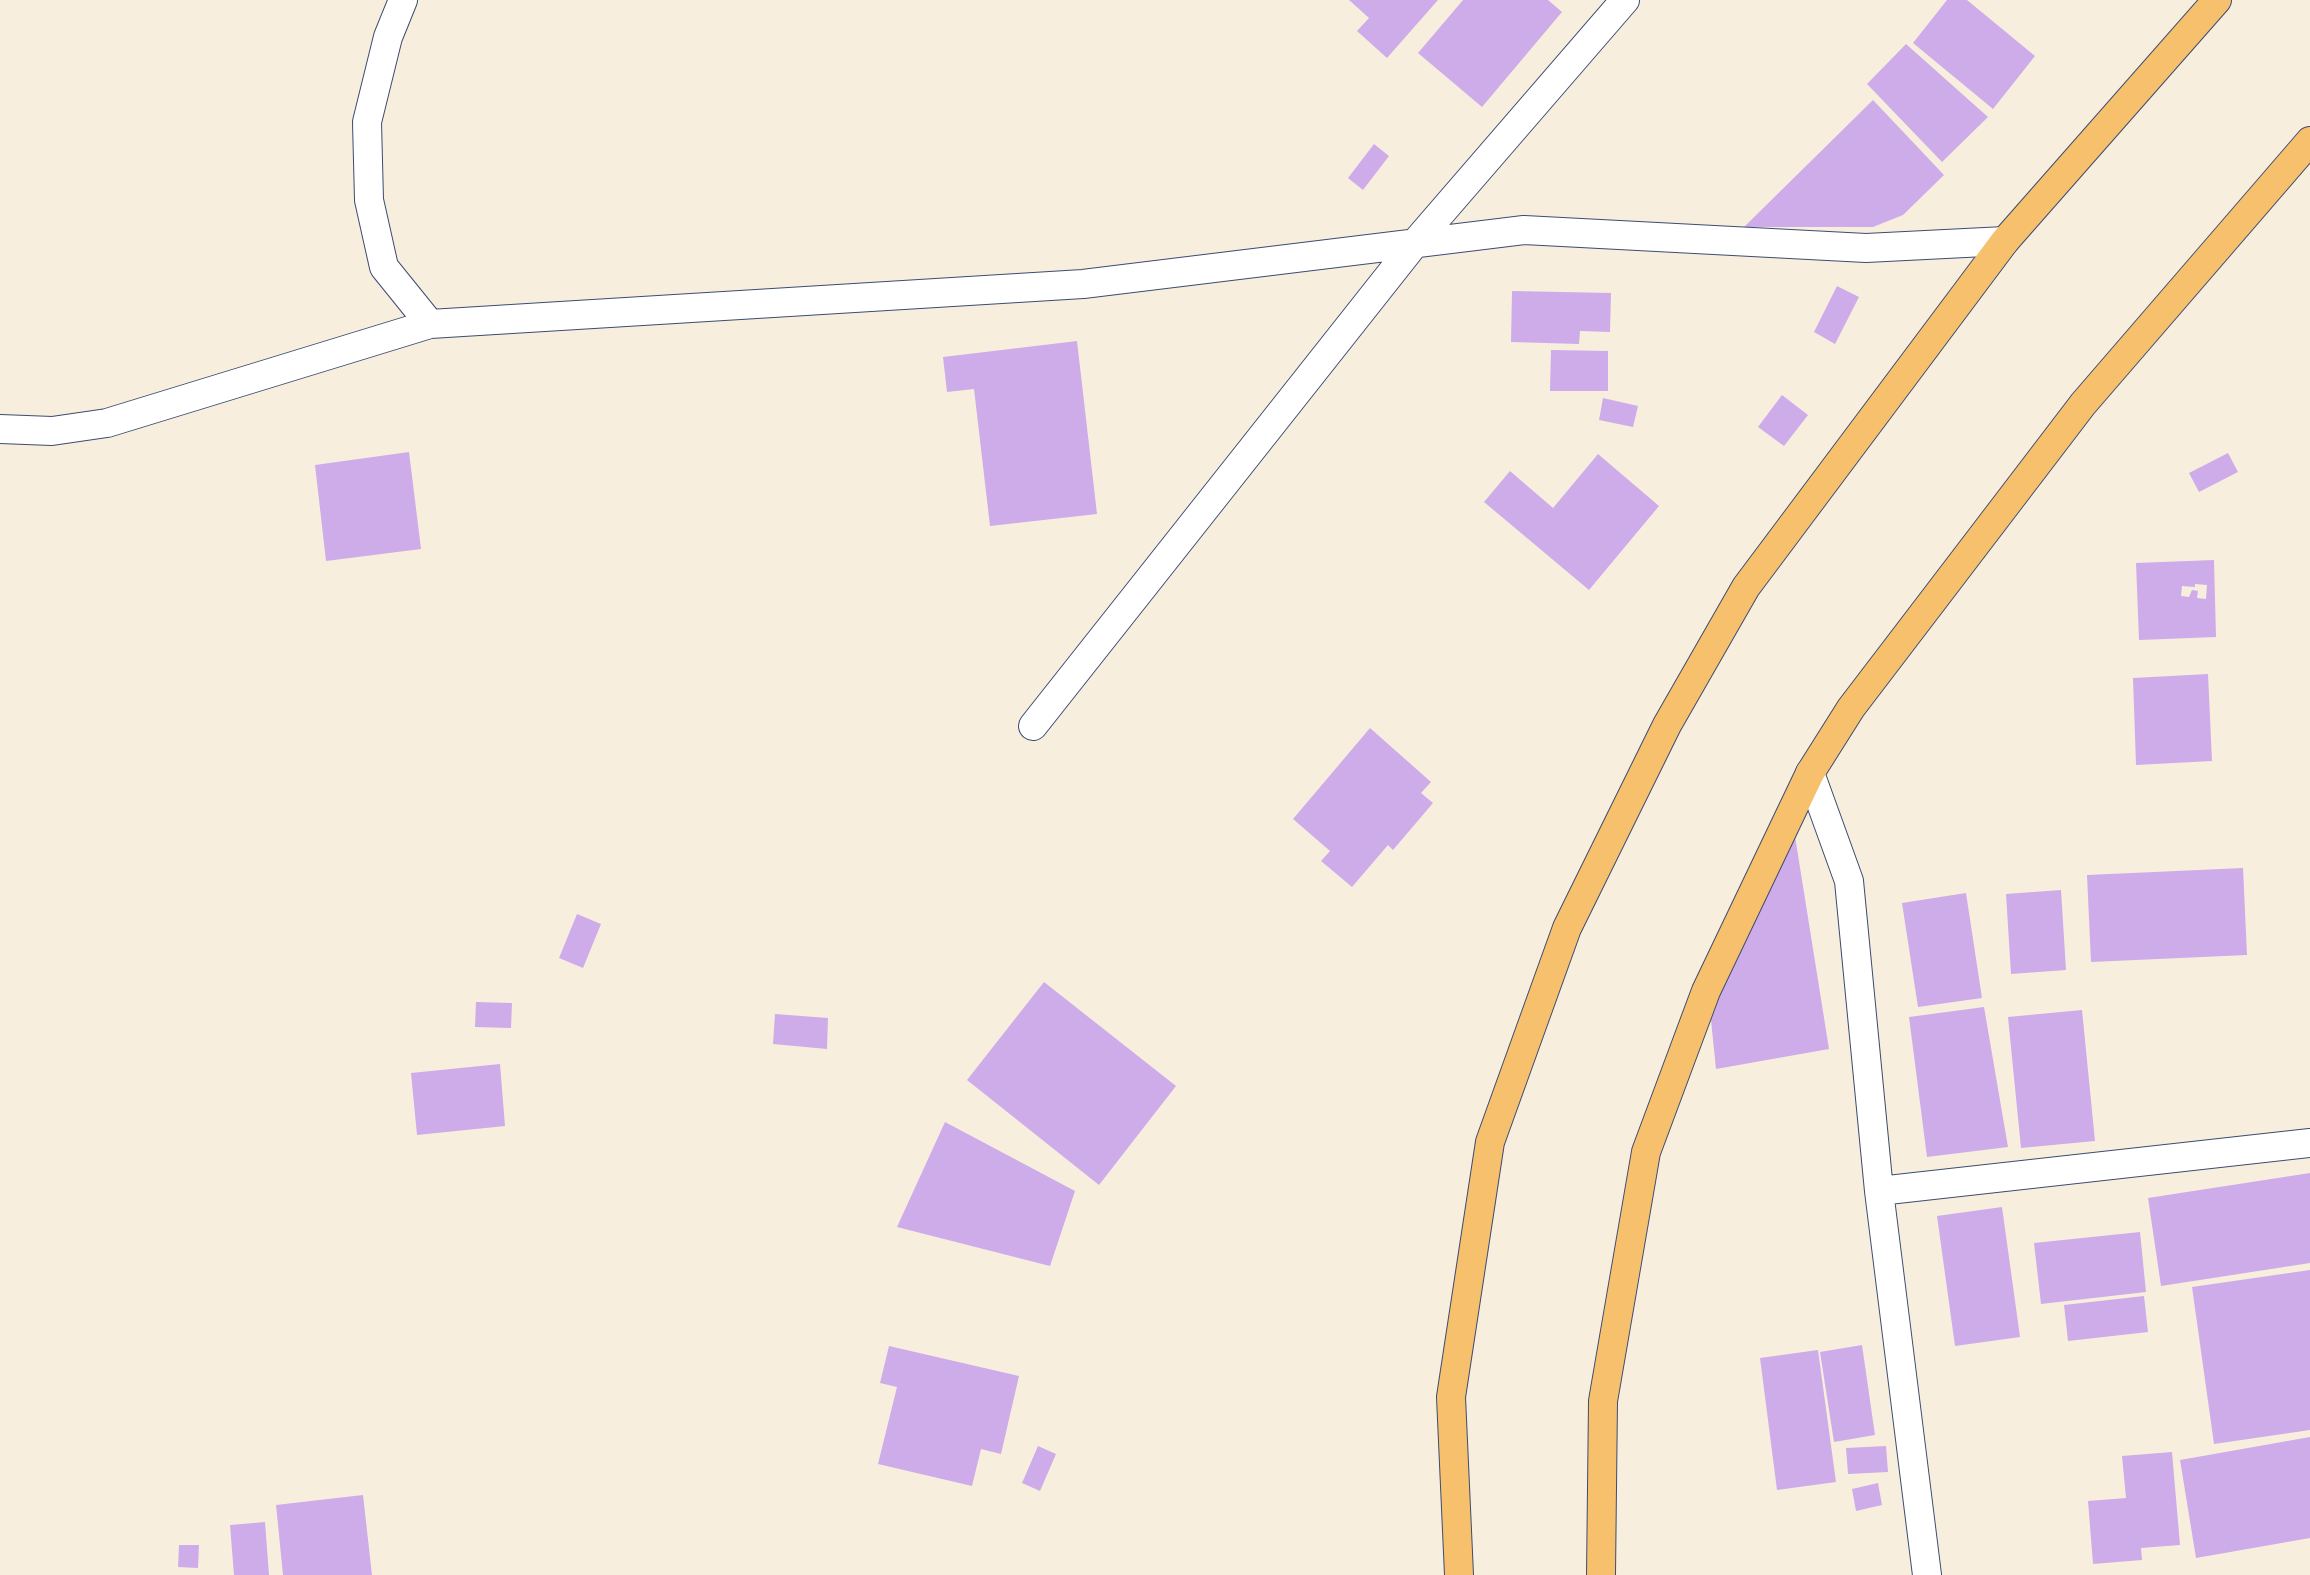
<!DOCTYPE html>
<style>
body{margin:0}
canvas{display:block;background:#f7eede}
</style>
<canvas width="2310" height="1575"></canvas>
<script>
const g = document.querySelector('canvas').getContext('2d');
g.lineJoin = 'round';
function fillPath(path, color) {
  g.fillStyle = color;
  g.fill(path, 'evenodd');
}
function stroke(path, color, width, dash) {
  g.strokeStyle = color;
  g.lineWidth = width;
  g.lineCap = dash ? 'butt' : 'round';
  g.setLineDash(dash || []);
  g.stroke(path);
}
const building = new Path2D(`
 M1349,0H1438L1387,58L1357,31L1369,18Z
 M1463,0H1548L1562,12L1482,107L1418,53Z
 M1947,0H1967L2035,56L1993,109L1913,43Z
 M1906,44L1988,117L1942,162L1867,84Z
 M1873,100L1944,175L1903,215L1873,227H1744Z
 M1374,144L1389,156L1363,190L1348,178Z
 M1837,286L1859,297L1835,344L1814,332Z
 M1512,291L1611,293L1610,332L1580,331L1579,344L1511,342Z
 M1077,341L1097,514L990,526L974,389L947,392L943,357Z
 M1551,350L1608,351V391H1550Z
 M1782,395L1808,415L1784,446L1758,427Z
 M1603,398L1638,406L1633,427L1599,420Z
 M409,452L421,549L326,561L315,465Z
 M2228,453L2238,472L2199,492L2189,473Z
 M1598,454L1659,506L1589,590L1484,502L1510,471L1553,508Z
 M2214,560L2216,637L2139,640L2136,563ZM2195,584L2207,585L2206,599L2197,598L2198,591L2192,590L2189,597L2181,596L2182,586L2195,587Z
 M2208,674L2212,761L2136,765L2133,678Z
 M1370,728L1431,782L1421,793L1433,803L1393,850L1388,845L1352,887L1321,861L1330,851L1293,819Z
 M1794,830L1829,1049L1716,1069L1708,991Z
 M2243,868L2247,955L2091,962L2087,875Z
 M2061,890L2066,970L2011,974L2006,894Z
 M1966,893L1982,998L1918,1007L1902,903Z
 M577,914L601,924L583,968L559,958Z
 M1044,982L1176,1086L1099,1185L967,1080Z
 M476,1002L512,1003L511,1028L475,1027Z
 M1984,1007L2008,1147L1927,1157L1909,1017Z
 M2082,1010L2095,1141L2021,1148L2008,1017Z
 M775,1014L828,1018L827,1049L773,1044Z
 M500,1064L505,1126L417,1135L411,1073Z
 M945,1122L1075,1191L1050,1266L897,1227Z
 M2310,1173V1263L2161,1286L2148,1198Z
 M2002,1207L2020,1337L1955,1346L1937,1216Z
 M2140,1232L2146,1292L2041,1304L2034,1243Z
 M2310,1270V1430L2214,1444L2192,1287Z
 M2144,1296L2148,1332L2068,1341L2064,1305Z
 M1862,1345L1875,1435L1834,1442L1820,1352Z
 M889,1346L1019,1376L1001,1454L981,1449L972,1486L878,1464L897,1387L880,1383Z
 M1818,1350L1836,1482L1777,1490L1760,1358Z
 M2310,1437V1538L2196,1558L2180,1460Z
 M1038,1446L1056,1454L1040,1491L1022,1483Z
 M1886,1446L1888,1472L1848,1474L1846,1448Z
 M2172,1452L2180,1545L2141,1548L2142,1560L2093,1564L2088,1501L2126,1498L2122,1456Z
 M1878,1483L1882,1505L1856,1511L1852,1489Z
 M363,1495L372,1575H283L276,1505Z
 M265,1522L269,1575H234L230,1525Z
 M179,1545H199L198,1568L178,1567Z`);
const minor = new Path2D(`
 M403,0L388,37L367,122L369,200L384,267L430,324
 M0,429L52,431L107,423L430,324L1083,284L1524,230L1866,248L2005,241
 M1033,726L1415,243L1625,0
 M1810,773L1849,881L1879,1191L1927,1575
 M1879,1191L2310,1143`);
const trunk = new Path2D(`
 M1459,1575L1451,1397L1490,1142L1567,928L1667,725L1746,587L2005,241L2217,0
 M1601,1575L1603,1401L1646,1152L1706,991L1810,773L1851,708L2083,404L2310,141`);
fillPath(building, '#ceacea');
stroke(minor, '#3c4c71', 30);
stroke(trunk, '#3c4c71', 30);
stroke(minor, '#fff', 28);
stroke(trunk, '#f7c06c', 28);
</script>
